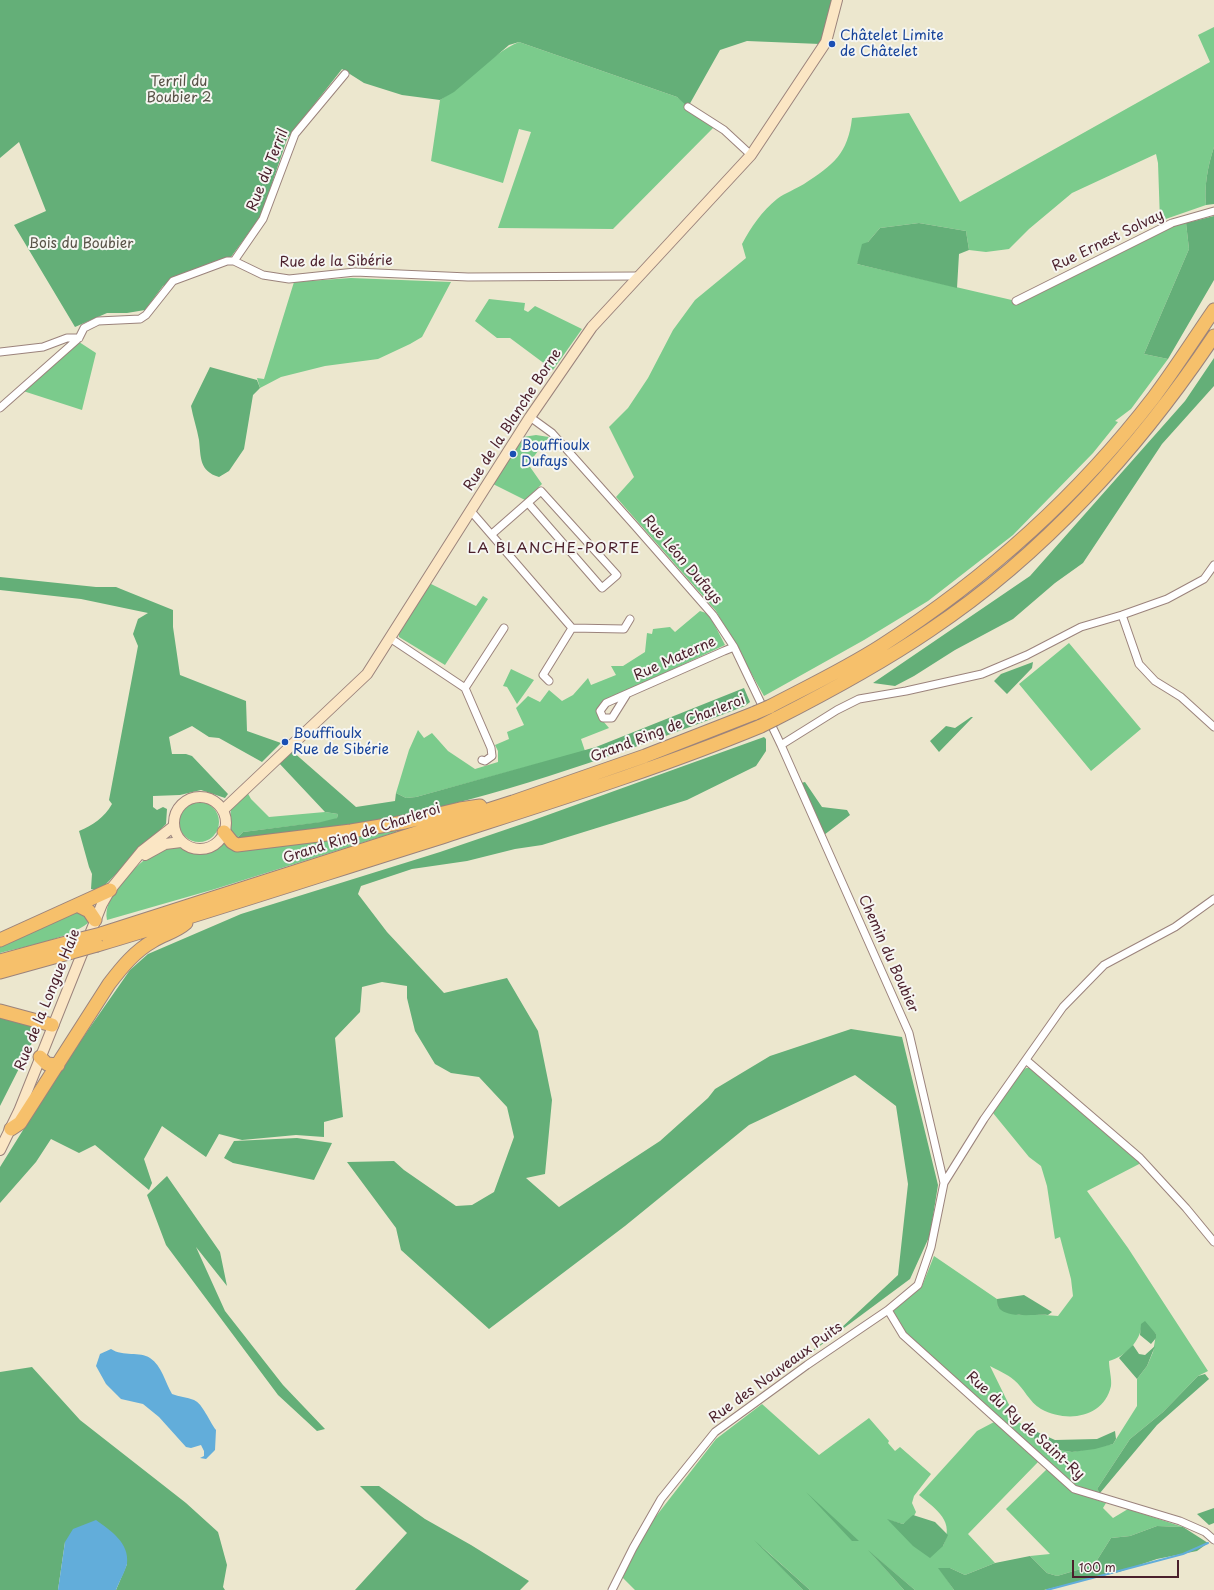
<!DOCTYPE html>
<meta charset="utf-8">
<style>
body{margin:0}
#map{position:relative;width:1214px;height:1590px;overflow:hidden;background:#ece7ce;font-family:"Playpen Sans",sans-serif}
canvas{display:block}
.scale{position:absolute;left:1072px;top:1560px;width:107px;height:18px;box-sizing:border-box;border:2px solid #4a1f2b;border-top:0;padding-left:5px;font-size:12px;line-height:14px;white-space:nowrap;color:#4a1f2b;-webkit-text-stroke:3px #f6f6f2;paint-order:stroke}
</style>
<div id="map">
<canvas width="1214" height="1590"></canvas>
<div class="scale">100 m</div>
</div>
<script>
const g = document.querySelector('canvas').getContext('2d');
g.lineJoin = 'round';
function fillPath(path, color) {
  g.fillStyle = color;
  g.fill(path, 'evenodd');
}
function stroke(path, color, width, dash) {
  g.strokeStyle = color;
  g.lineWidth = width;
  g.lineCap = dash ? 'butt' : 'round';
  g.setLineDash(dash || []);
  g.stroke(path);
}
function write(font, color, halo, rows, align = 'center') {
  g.font = font + ' "Playpen Sans",sans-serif';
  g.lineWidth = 4;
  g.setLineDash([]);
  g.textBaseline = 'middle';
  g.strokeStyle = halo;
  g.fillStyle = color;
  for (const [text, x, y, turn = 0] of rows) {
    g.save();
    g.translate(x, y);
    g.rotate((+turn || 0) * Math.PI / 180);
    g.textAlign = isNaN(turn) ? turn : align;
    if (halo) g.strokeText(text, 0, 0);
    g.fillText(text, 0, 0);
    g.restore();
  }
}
const green = new Path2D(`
 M1214,27V147C1208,165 1204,186 1206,205L1160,221L1158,163L1156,154L1072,193L1029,229L1009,249L986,252L969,250L966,231L919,223L880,228L868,242L857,264L1016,301L1017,304L1172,223H1186L1189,249L1144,354L1168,359L1131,409L1115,421L1118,422L1093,453L1013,535L928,601L864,640L764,696L716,611L616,497L634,477L609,427L628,408L648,378L673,330L695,300L746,258L742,244C751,227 762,211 777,199C785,193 796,189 804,184C833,165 848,154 852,118L909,113L960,202L1210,62L1198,35Z
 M519,42L677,97L716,125L613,229L498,228L531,132L519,129L503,183L431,161L440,100C467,83 489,55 519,42Z
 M351,278L451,282L422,337L410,344L378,359L325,366L281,377L260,388L257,378L264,379L294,282Z
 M489,299L525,303L524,310L528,312L535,306L582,329L553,370L510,338H497L475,321Z
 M76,340L96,353L82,410L20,390Z
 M536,435L549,437L528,464L542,484L525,500L491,483L523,437Z
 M429,583L476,606L483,596L488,599L445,665L399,637V633Z
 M700,611L709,614L725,645L605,701L600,706L597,714L609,728L581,739L585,751L416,797L406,798L396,793L409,750L418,730L424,738L432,733L448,751L475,769L498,762V751L495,745L509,739L507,732L524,725L516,708L528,696L540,702L549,690L562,701L573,695L588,678L591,685L616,675L611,666H623L645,652L647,633L652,634L653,629L670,627L675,632Z
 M1069,643L1141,729L1091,771L1019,684Z
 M511,669L534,680L517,704L507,687L503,686Z
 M246,790L251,799L269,817L325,812L338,814L337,818L332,821L243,832L236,839L229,830L231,809Z
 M179 822a20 20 0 1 1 40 0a20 20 0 1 1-40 0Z
 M397,827L396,832L215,889L107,920C102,897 133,868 151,855C157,850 166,847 173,844C193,856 205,856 224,842Z
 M75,910L84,913L88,923C70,938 23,947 0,953V944Z
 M1026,1068H1031L1143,1162L1087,1191L1128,1248L1208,1371L1198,1376L1163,1412L1130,1439L1097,1489L1100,1493L1075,1487L904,1333L893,1311L922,1286L934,1256L997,1299L998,1307L1019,1315L1032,1314L1058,1316L1073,1296L1071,1279L1060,1237L1055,1239L1047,1186L1041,1166L1029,1157L993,1113L1022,1071ZM1142,1324L1156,1334L1153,1352L1147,1366L1137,1379V1406L1113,1444L1072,1452L1058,1450L1035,1440L1026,1427L1017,1421L990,1366C997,1370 1007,1374 1014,1380C1024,1388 1029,1402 1041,1409C1067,1423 1104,1418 1111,1386C1112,1379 1109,1369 1109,1361C1126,1356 1140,1342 1142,1324Z
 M762,1404L819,1455L869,1418L889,1441L888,1443L895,1451L900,1447L931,1474L914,1496L912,1503L916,1512L914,1516L903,1524L888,1520L943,1546C955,1521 937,1510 919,1495L977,1431L996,1421L1038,1462L968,1534L995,1563L965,1575L950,1568H939L954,1590H915L871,1553L904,1590H810L761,1546L803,1590H635L622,1577L643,1533L716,1439Z
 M1047,1469L1073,1492L1106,1503L1103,1508L1113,1518L1128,1509L1183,1527L1157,1526L1130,1536L1111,1538L1094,1565L1057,1576L1047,1573L1030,1556L1050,1554L1006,1509Z`);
const forest = new Path2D(`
 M0,0H832L820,44L747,41L720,50L688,107L677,97L519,42L509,45L454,92L440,100L402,95L364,83L342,69L287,139L261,216L231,257L163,286L145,310L127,313H107L75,327L14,225L46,211L19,142L0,158Z
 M1214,147V204L1206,205C1204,186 1208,165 1214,147Z
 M1214,216V280L1168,359L1144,354L1189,249L1186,223Z
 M919,223L966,231L969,250L959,254L957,288L857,264L862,244L868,242L880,228Z
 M1214,358V386L1162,444L1083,563L1055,583L1013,619L955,650L914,676L895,686L873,683L1030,576L1185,401Z
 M210,367L257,380L260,388L253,395L244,449L229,471L219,477C199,471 201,457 199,440C197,429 193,417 191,406Z
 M0,577L96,587H116L173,610V627L180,675L246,701L247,731L281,743L262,762L219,738L209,737L192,726L169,737L172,754H186L192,756L228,794L225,798L201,790L180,795L153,796V807L157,810L163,807L167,809L166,824L99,891L91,889L92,874L89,867L79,831C93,825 104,818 112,804L109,800L138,646L133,634L138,619L148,613L81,599L0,590Z
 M1033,662L1032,668L1007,694L994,681L1001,674Z
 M744,688L750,702L745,706C641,746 536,784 428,810C366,826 300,830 236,839L243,832L321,822L337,818L338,814L325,812L278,762L292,751L356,807L395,801L396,793L406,798L416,797L596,747Z
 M971,717H973L939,752L930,741L946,726L955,728Z
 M764,737L766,739V751L756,766L687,800L542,845L515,849L467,861L412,869L361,886L358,894L387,932L444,993L507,978L538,1031L552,1100L545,1174L526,1178L559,1207L660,1141L708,1098L715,1089L770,1056L851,1029L902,1037L938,1185L930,1235L910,1279L790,1368L840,1329L898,1275L908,1184L896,1106L855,1075L749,1125L625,1226L489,1329L401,1250L396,1228L347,1162L394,1161L404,1170L456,1206L472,1205L494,1192L514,1137L507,1107L479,1077L451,1073L435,1064L415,1031L407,998V986L382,982L362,987L360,1012L335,1038L343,1117L324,1122V1137L296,1135L242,1140L219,1134L206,1157L162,1126L144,1159L152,1183L149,1190L95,1145L79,1153L51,1139L36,1162L0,1203V1167L63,1066L130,970L148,954L241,914L440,852L531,821Z
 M805,782L822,807L847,810L850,815L824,835L801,783Z
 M0,1013L39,1029L0,1106Z
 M297,1138L332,1143L314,1180L233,1163L224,1158L234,1141Z
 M167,1176L220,1252L227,1286L196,1247L225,1311L283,1385L325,1429L317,1431L278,1395L166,1245L147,1195Z
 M1024,1295L1052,1312L1048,1315C1036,1314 1011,1318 1001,1310C997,1307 997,1303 997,1299Z
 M1145,1321L1156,1334V1338L1151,1344L1140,1335L1141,1324Z
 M1133,1345L1139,1354L1145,1355L1155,1346L1147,1366L1137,1379L1119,1358Z
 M32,1367L80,1420L186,1503L218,1532L227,1565L223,1587L225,1590H116L127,1564L65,1542L58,1590H0V1372Z
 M1205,1374L1209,1379L1157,1425L1100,1493L1097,1489L1130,1439L1163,1412L1198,1376Z
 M1026,1427L1055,1440L1097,1439L1115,1431L1116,1439L1113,1444L1095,1449L1072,1452L1058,1450L1035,1440Z
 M360,1486H379L425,1519L471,1545L529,1581L520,1590H355L407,1533Z
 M806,1492L859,1541H852Z
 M1214,1508V1523L1209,1525L1197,1514Z
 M913,1515L935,1522L948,1535L943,1546L930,1558L913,1546L887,1519L903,1524Z
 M1157,1526L1183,1527L1208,1543L1197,1551L1157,1559L1119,1572L1044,1590H954L938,1568H950L965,1575L995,1563L1030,1556L1047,1573L1057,1576L1094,1565L1111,1538L1130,1536Z
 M754,1540L810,1590H803Z
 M868,1550L915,1590H904Z`);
const water = new Path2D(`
 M111,1349C123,1357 140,1351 150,1358C162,1366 165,1382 172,1394C179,1397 187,1397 194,1400C203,1404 209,1421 216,1430L215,1450L206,1459L200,1458L204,1456V1451L201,1445L191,1448L186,1447L159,1417L143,1404L121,1399L106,1384L96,1366L100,1354Z
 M96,1520C110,1530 130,1543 127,1564C125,1572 119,1582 116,1590H58L65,1542L73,1529Z`);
const stream = new Path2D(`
 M1047,1590L1183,1554L1208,1543`);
const street = new Path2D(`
 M688,107L724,130L751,155
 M234,261L263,219L295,134L345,74
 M1016,301L1172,223L1214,211
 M0,352L43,347L67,338H79
 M0,408L79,338L84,328L98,321L140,319L146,315L173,281L227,261H234L263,275L289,279L355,272L468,277L637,276
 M530,417L552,433L635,526L713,615L734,647L781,745L909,1033L944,1183
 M470,510L572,628L624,629L630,619
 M492,534L541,491L617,575L602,588L528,503
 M1122,615L1139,664L1155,681L1181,697L1214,727
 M390,638L465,688L491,748L492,756L485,761L482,760
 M549,681L543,675L572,628
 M465,688L504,628
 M627,694L612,718H603L600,711L606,703L724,651L734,647
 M781,745L837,710L859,699L906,691L982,674L1027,655L1081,627L1122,615L1167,599L1204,579L1214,565
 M1026,1060L1140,1158L1186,1208L1214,1242
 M888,1310L903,1335L1074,1489L1180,1521L1205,1532L1214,1540
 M612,1590L633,1548L661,1499L715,1432L807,1365L888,1310L918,1285L931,1247L944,1183L984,1119L1063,1007L1104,965L1175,927L1214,899`);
const secondary = new Path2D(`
 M174 823a26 26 0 1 1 52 0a26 26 0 1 1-52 0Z
 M223,810L367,674L530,417L592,327L751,155L826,42L837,0
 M145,855L165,844L181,842
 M0,1150L19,1111L102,904L110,890L142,851L174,826`);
const highway = new Path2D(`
 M769,707C807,687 845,669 881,646C985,579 1078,496 1154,397C1175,369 1194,339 1214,310
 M775,719C828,692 880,664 930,630C1043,555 1139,448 1214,336
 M224,832L232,842L237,845L351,831L405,822L460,809L480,806
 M77,905L89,911L95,920
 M101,934L513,802L645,756L755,713
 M0,940L110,890
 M97,945C212,911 327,873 442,837C550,802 657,769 761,726
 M0,961L77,940
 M0,972L72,952
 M0,1011L52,1025
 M40,1057L47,1064L58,1065
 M11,1129L20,1123L109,984C122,967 135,951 153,941C164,934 176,932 186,923`);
const highwayBridge = new Path2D(`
 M755,713L769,707
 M761,726L775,719
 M77,940L101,934
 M72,952L97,945`);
const markers = [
 [832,44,4,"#1a4fb4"],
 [513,454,4,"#1a4fb4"],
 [285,742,4,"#1a4fb4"]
];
const transitNames = [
 ["Châtelet Limite",840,36],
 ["de Châtelet",840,52],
 ["Bouffioulx",521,446],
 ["Dufays",521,462],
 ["Bouffioulx",293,734],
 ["Rue de Sibérie",293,750]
];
const parkNames = [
 ["Terril du",179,82],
 ["Boubier 2",179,98],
 ["Bois du Boubier",81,244]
];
const streetNames = [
 ["Rue du Terril",268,170,-68],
 ["Rue Ernest Solvay",1108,241,-26],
 ["Rue de la Sibérie",336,262,-1],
 ["Rue de la Blanche Borne",513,420,-57],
 ["Rue Léon Dufays",682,560,49],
 ["Rue Materne",675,659,-24],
 ["Grand Ring de Charleroi",668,729,-21],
 ["Grand Ring de Charleroi",362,834,-18],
 ["Chemin du Boubier",888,954,66],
 ["Rue de la Longue Haie",48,1000,-68],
 ["Rue des Nouveaux Puits",776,1373,-36],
 ["Rue du Ry de Saint-Ry",1025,1426,42]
];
const neighbourhoodNames = [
 ["LA BLANCHE-PORTE",554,549]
];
fillPath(green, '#7bcb8c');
fillPath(forest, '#64af78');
fillPath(water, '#62adda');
stroke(stream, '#62adda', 2);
stroke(street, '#9b837c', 9);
stroke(secondary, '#9b837c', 12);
stroke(highway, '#9b837c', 15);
stroke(street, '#fff', 7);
stroke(secondary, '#fbe6c4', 10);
stroke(highway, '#f6c06b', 13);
stroke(highwayBridge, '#9b837c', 15, []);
stroke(highwayBridge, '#f6c06b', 13);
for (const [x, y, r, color] of markers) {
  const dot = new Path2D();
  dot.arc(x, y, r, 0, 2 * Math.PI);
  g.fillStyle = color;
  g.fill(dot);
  stroke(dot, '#f6f6f2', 1.5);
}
write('14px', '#164399', '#f6f6f2', transitNames, 'left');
write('14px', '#595348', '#f6f6f2', parkNames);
write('14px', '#4a1f2b', '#f6f6f2', streetNames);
g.letterSpacing = '1px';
write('15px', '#4a1f2b', '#f6f6f2', neighbourhoodNames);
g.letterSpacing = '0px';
</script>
